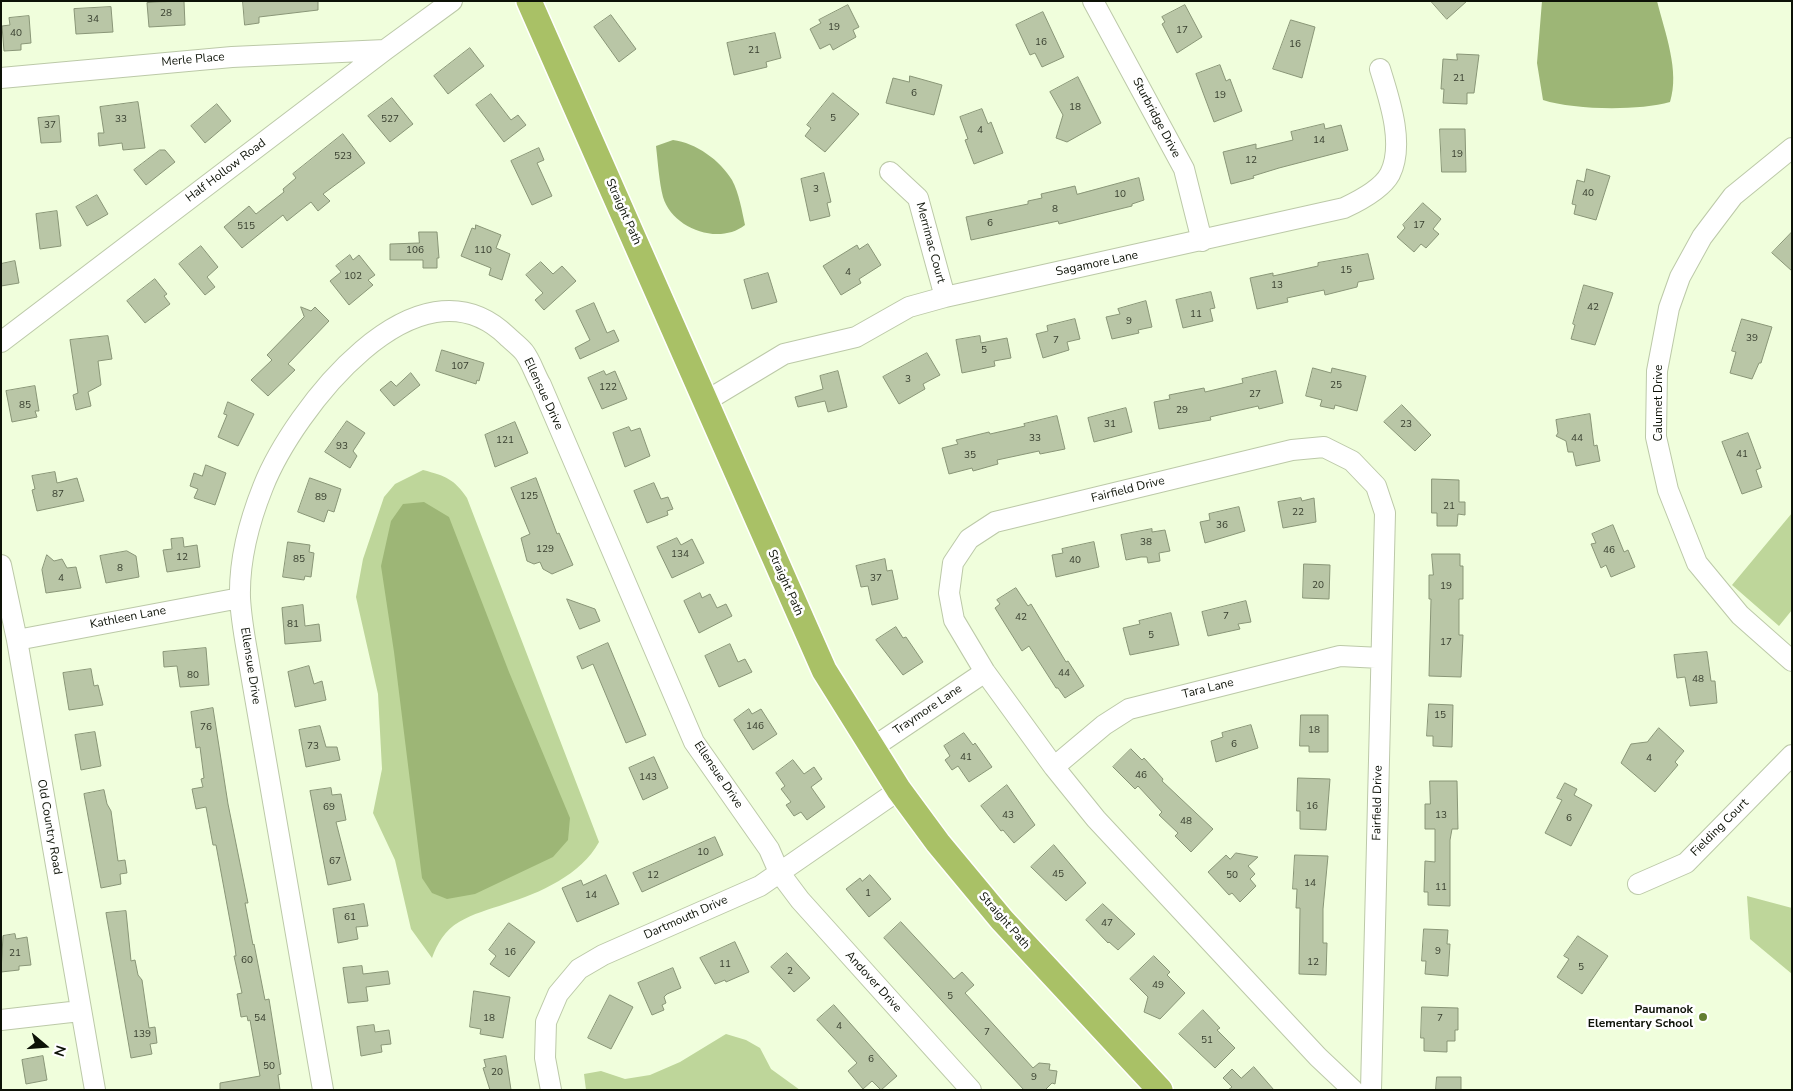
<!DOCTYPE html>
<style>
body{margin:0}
#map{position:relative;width:1793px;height:1091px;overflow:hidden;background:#f0fedc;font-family:"Nunito Sans",sans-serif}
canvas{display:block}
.frame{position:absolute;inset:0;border:2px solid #0d1207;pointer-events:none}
.north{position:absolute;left:20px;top:1021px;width:50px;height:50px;-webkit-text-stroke:4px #fff;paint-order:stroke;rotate:108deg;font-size:14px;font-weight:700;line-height:20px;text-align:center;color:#0d1207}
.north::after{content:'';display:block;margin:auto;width:18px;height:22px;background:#0d1207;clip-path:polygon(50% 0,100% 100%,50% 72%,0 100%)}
</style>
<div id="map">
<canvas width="1793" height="1091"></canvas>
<div class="frame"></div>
<div class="north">N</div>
</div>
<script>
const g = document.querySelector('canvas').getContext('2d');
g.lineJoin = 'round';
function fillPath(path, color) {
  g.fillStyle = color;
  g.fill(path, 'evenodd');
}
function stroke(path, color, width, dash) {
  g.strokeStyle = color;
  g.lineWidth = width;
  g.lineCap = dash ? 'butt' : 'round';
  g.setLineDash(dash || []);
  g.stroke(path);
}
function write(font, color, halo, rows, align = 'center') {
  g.font = font + ' "Nunito Sans",sans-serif';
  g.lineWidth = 5;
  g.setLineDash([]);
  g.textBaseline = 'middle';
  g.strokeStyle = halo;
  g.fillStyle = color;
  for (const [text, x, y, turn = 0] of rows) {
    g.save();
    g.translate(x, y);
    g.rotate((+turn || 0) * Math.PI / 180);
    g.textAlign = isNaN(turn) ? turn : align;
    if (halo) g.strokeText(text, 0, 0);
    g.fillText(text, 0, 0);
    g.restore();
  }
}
const green = new Path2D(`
 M423,470C446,476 454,479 467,498L599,842C581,875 540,893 505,904C490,909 472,914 459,922C445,930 437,944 432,958L411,929L395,860L373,813L382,769L378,694L356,597L363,559L384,497L395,484Z
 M1792,513V610L1779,626L1732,585Z
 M1747,896L1792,908V974L1750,939Z
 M726,1034L746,1040L760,1048L771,1069L800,1090H586L584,1074L601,1071L625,1079L650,1075L680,1062Z`);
const water = new Path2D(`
 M1542,1H1657C1665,33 1680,71 1670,102C1638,111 1574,110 1543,100L1537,63Z
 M673,140C696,143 720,160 732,180C739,193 742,211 745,225C718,246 672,228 663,197C659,181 658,163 656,146Z
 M424,502L449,517L509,672L570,818L568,840L553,857L475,894L447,899L432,893L422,878L394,652L381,566L391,521L403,504Z`);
const building = new Path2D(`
 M184,1L185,25L149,27L147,3Z
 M243,1H318V10L259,17V23L245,25Z
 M1431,1H1467L1447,19Z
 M848,5L859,27L853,30L856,37L833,50L830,44L820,49L810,29L821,23L819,20Z
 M1185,5L1202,37L1177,53L1162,24L1165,22L1162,17Z
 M111,7L113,32L76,34L74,9Z
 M1043,12L1064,57L1042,67L1035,53L1030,55L1016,25Z
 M611,15L636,49L619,62L594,27Z
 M29,16L31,43L21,44V50L4,51L2,26L10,25L9,18Z
 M1291,20L1315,27L1302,78L1273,69Z
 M775,33L781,58L766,62L767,67L734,75L727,43Z
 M470,48L484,66L448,94L434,76Z
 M1457,54L1479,55L1474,93H1467V104L1443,103L1444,89H1441L1443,59L1457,60Z
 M1220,65L1226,81L1230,79L1242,111L1214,122L1196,74Z
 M910,76L942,85L934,115L886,103L893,78L909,82Z
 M1078,77L1101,123L1067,142L1056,138L1063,115L1050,92Z
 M833,93L859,114L825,152L805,136L811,128L807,125Z
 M491,94L511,120L518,115L526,125L504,142L476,105Z
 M392,98L413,124L390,142L368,116Z
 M138,102L145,148L123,150L122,143L99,146L98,133H104L100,107Z
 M217,104L231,121L205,143L191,126Z
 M982,109L988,124L991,122L1003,153L974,164L965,140L968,139L960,117Z
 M59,116L61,142L41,143L38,118Z
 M1324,124L1325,129L1341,125L1348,150L1279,168L1253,176L1254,178L1231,184L1223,152L1256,144V149L1293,140L1291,132Z
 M1440,129H1465L1466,172H1442Z
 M343,134L365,163L323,194L330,201L318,211L311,202L287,221L283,215L242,248L224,227L249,206L256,214L284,192L283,189L296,178L293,174Z
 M539,148L544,160L537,163L552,196L532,205L511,161Z
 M160,150H165L175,162L146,185L134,170Z
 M1587,169L1610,176L1596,220L1574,214L1576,205L1572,204L1577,180L1584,182Z
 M824,173L831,202L827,203L830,216L810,221L801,179Z
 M1139,178L1144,200L1132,204V206L1059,224L1058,221L971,240L966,217L1028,204V201L1042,198L1041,194L1075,186L1077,194Z
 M97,195L108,214L87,226L76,207Z
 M1423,203L1441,219L1433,229L1439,234L1426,248L1421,244L1414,252L1397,237L1405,228L1403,225Z
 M57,211L61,246L40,249L36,214Z
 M476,225L501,235L496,248L510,254L502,280L489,275L491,268L461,256L472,228L475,229Z
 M419,232H437L439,258H437V268H423V260H390V244L419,243Z
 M1792,232V271L1772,253Z
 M868,244L881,265L859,279L861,283L841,295L823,266L857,245L859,249Z
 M201,246L218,267L207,277L215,287L205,295L179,264Z
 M1368,254L1374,279L1358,282L1357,287L1325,295L1324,290L1287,298L1288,302L1257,309L1250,278L1273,273V276L1318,266V263Z
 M350,255L353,260L359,255L375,275L368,280L373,285L349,305L330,281L341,272L336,266Z
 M15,261L19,283L1,286V264Z
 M541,262L553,274L562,266L576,281L544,310L535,300L543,293L526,275Z
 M768,273L777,302L752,309L744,280Z
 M155,279L167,294L164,296L170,304L145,323L127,301Z
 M1584,285L1613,293L1595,345L1571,339L1575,325L1573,324Z
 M1211,292L1215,308L1210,309L1213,321L1183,328L1176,300Z
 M1146,301L1152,327L1138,330L1139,333L1112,339L1106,317L1120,314L1118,309Z
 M594,303L607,333L614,330L619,341L580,359L575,348L590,340L576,311Z
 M301,307L311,311L315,307L329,321L288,364L295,370L268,396L251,380L272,360L267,355L304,317Z
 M1075,319L1080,339L1067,342L1069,350L1043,358L1036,334L1048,331L1047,326Z
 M1742,319L1772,327L1761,363H1759L1752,379L1730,373L1736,352L1732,351Z
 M108,336L112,359L98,361L101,385L88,392L91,406L76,410L73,395L78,393L70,340Z
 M980,336L981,343L1007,338L1011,358L994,361L995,366L962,373L956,340Z
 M442,350L484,363L479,381L477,380L476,384L436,371Z
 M927,353L940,375L923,384L925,389L899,404L883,377Z
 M1313,368L1331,373L1332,368L1366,376L1357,411L1335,405L1334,409L1320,406L1322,400L1306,396Z
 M604,371L606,375L615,371L627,399L602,409L588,378Z
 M838,371L847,407L828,412L825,401L798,407L795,397L823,389L820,376Z
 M1276,371L1283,403L1259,409L1258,406L1210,417L1211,420L1159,429L1154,402L1170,399L1169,395L1204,388L1205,392L1243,383L1242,379Z
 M411,373L420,385L394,406L380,390L391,381L396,386Z
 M35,386L39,411H35L37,417L12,422L6,391Z
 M228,402L254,414L238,446L218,437L227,415L224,414Z
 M1402,405L1431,435L1415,451L1384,422Z
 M1126,408L1132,432L1094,442L1088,418Z
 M1590,414L1594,446L1597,445L1600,461L1576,466L1573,452H1568L1566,441L1556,436L1558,433L1556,420Z
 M1057,416L1065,449L1040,454L1039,451L997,460L998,464L973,471L972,468L949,474L942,448L958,444L956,440L989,432L990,434L1025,426L1024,424Z
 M347,421L365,433L353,451L357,456L350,468L325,452Z
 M515,422L528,453L495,467L485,435Z
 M629,427L631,431L640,428L650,456L625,467L613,433Z
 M1748,433L1761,468L1756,470L1762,487L1742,494L1722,442Z
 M206,465L226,473L215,505L194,498L198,489L190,486L194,473L202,476Z
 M55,472L57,483L77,478L84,501L37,511L32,490L35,489L32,476Z
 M310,478L341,489L334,512L328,510L324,522L298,512Z
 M536,478L557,534L559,533L573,565L552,574L543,569L540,562L534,564L527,561L521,538L530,534L511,488Z
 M1432,479L1459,480V502H1465V515L1458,514L1457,526H1437V513H1432Z
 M654,483L661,499L668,497L673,509L667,511L668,515L647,523L634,491Z
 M1301,498L1302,501L1314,498L1316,522L1283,528L1278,502Z
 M1239,507L1245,531L1205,543L1200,522L1210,520L1209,514Z
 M1613,525L1624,552L1628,550L1635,567L1611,577L1606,565L1601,568L1591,544L1596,543L1592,534Z
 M1152,529V532L1165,530L1170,551L1159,553L1160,561L1148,563L1147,557H1141L1126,560L1121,535Z
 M183,538L184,547L197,545L200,567L167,572L163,550L172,549L171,539Z
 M677,538L681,545L692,539L704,563L672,578L657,547Z
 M288,542L310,545L309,552L314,553L311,577L305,576L304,580L283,577Z
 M1094,542L1099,567L1056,577L1052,555L1063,553L1062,549Z
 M127,551L136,556L139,577L106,583L100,556Z
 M1432,554H1460V566H1463V599H1459V635H1463L1461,677L1429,676L1431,599H1429V575H1433Z
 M47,555L54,561L62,559L67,568L76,567L81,588L46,593L42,570Z
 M885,559L887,571L892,570L898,599L872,605L868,586L861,587L856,566Z
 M1304,564L1330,565L1329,599L1303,598Z
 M1016,588L1028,606L1031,604L1066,662L1068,661L1084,686L1065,698L1058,688H1056L1029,646L1022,651L995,608L1000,604L997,600Z
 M700,593L702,598L710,594L717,608L726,604L732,616L699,633L684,601Z
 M567,599L595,609L600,621L580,629Z
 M1246,601L1251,622L1238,624L1240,629L1208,636L1202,612Z
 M303,605L305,626L319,624L321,641L285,644L282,608Z
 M1171,613L1179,645L1130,655L1123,628L1140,624L1139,621Z
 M896,627L903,638L906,637L923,662L903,675L876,640Z
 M608,643L646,735L626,743L593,664L582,669L577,657Z
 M730,644L738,662L745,659L752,672L719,687L705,656Z
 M206,648L209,685L180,687L177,666L164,667L163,652Z
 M1707,652L1711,681H1715L1717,703L1690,706L1685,677L1677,678L1674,655Z
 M309,666L314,684L322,681L326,700L295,707L288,672Z
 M91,669L94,686L98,685L103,705L69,710L63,673Z
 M1429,704L1453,705L1452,747L1433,746V736H1427Z
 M213,708L228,804L248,903H245L253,945L254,944L265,1000L269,999L281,1074L278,1075L280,1090H220V1083L260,1076L250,1020L248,1021L247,1016L241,1017L237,994L242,993L234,956H236L235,948L216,845H213L206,807L196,809L192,789L203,787L201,779L204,778L200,747L196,748L191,712Z
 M749,709L752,714L761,709L777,734L753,750L734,720Z
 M1301,715H1328V752H1309V746H1300Z
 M1251,725L1258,748L1216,762L1211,741L1223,737L1222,733Z
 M320,726L326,747H337L340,760L306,767L299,730Z
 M1659,728L1684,751L1675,762L1678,765L1655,792L1621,763L1631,744L1647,742Z
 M95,732L101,766L81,770L75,735Z
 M964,733L973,745L975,743L992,767L969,782L958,766L952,770L945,760L950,756L944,746Z
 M1131,749L1142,760L1144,758L1163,779L1162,781L1213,829L1191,852L1175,836L1178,833L1159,815L1162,812L1138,786L1135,789L1113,767Z
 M654,757L668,788L643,800L629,768Z
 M793,760L804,774L814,767L822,779L811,787L825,807L807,820L801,812L794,816L786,805L791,802L781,789L785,786L776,773Z
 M1298,778L1330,779L1326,830L1300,829V811H1297Z
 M1430,781H1457L1458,829H1452L1450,840V906L1428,905V892H1424L1425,861L1435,862V829H1425V804H1430Z
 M1565,783L1577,789L1574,795L1592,805L1571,846L1545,833L1562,800L1557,798Z
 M1007,785L1035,825L1014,843L1003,830L1001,831L981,806Z
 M331,788L332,795L341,794L346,820L336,822L351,880L328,885L310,791Z
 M104,790L107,804L111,811L118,861L125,860L127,873L120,874L121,884L101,888L84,794Z
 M715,837L723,855L642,892L633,873Z
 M1054,845L1086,883L1066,901L1031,867Z
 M1236,853L1258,857L1248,866L1255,874L1250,879L1256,886L1240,902L1232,893L1229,895L1208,872L1226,855L1230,859Z
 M1295,855L1328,856L1323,909V943H1327L1326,975L1299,974L1300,908H1296L1297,889H1293Z
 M606,875L619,904L577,922L562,888L581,880L583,885Z
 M870,875L891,899L869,917L846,889L860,878L862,881Z
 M364,904L368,926L356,927L358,939L338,943L333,909Z
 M1103,904L1135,934L1118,950L1109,942L1108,943L1086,920Z
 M126,911L131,961L135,960L138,975L142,980L149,1028L155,1027L157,1043L150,1044L152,1054L131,1058L106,913Z
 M901,922L954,979L962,972L974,985L965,993L1033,1068L1039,1063L1050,1064L1049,1070L1057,1071L1055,1084L1052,1083L1045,1090H1024L884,938Z
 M509,923L535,942L509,977L490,964L496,956L489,950Z
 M1424,929L1448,930L1447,944H1450L1448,976L1425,974L1426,961H1422Z
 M15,934L16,939L27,937L31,965L19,966V970L1,972L3,936Z
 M1578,936L1608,956L1582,994L1557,977L1569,959L1564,956Z
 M735,942L749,972L726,982L725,980L715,984L700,958Z
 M787,953L810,978L794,992L771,967Z
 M1154,956L1170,972L1167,975L1185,993L1160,1019L1144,1012L1148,997L1130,979Z
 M362,966L363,974L388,971L390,984L366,987L368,1001L348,1003L343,968Z
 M673,968L681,988L667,994L664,997L666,1003L662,1005L664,1010L652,1015L638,983Z
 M474,991L510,997L503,1038L480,1034L481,1029L470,1027Z
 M610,995L633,1007L611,1049L588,1038Z
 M834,1005L897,1076L881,1090L872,1081L863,1089L848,1071L857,1063L817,1020Z
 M1422,1007L1458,1008V1030H1455V1041H1447V1052L1424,1051V1038H1421Z
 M1203,1010L1220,1028L1217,1030L1235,1048L1215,1068L1179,1034Z
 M374,1025L375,1032L389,1030L391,1044L381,1045L382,1052L361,1056L357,1027Z
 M43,1056L47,1080L26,1084L22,1060Z
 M506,1056L511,1090H490L483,1068L486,1067L484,1060Z
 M1254,1067L1274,1090H1228L1232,1087L1223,1078L1232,1069L1241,1078Z
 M1437,1077H1461V1090H1436Z`);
const minor = new Path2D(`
 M1093,1L1184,169L1202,241
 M1,78L232,57L385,50
 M1792,148L1733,196L1702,237L1680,277L1669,308L1657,371L1656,437L1668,490L1697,563L1740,615L1792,661
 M890,172L918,198L945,297
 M1,342L385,50L452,1
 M706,401L784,354L856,337L909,307L945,297L1344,208C1359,201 1382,189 1390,174C1405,144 1389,98 1380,69
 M1,565L17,640L95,1090
 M17,640L240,598
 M872,748L985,672
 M1054,767L1104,725L1129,709L1340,656L1381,658
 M1638,884L1686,863L1792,755
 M1,1020L80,1011
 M323,1090L247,651C244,634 241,616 240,598C239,561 249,522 263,487C293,411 417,249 507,336C512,341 519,346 524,352C531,361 535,375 541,385L694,742L769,849L779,872L800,900L971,1090
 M551,1090L545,1058L546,1022L558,994L579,969L603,955L760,886L899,790
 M1353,1090L1318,1057L1096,819L1054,767L985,672L954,620L949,593L953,563L969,539L995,522L1292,450L1324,447L1352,461L1376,486L1385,513L1371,1090`);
const major = new Path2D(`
 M529,1L824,670L899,790L938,843L1002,920L1160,1090`);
const markers = [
 [1703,1017,5,"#637d31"]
];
const numberNames = [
 ["28",166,14],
 ["34",93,20],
 ["19",834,28],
 ["17",1182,31],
 ["40",16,34],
 ["16",1041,43],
 ["16",1295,45],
 ["21",754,51],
 ["21",1459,79],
 ["6",914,94],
 ["19",1220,96],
 ["18",1075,108],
 ["5",833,119],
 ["33",121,120],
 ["527",390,120],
 ["37",50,126],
 ["4",980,131],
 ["14",1319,141],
 ["19",1457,155],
 ["523",343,157],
 ["12",1251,161],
 ["3",816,190],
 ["40",1588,194],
 ["10",1120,195],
 ["8",1055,210],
 ["6",990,224],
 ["17",1419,226],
 ["515",246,227],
 ["106",415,251],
 ["110",483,251],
 ["15",1346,271],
 ["4",848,273],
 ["102",353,277],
 ["13",1277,286],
 ["42",1593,308],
 ["11",1196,315],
 ["9",1129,322],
 ["39",1752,339],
 ["7",1056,341],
 ["5",984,351],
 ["107",460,367],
 ["3",908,380],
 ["25",1336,386],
 ["122",608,388],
 ["27",1255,395],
 ["85",25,406],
 ["29",1182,411],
 ["31",1110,425],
 ["23",1406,425],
 ["33",1035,439],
 ["44",1577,439],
 ["121",505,441],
 ["93",342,447],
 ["41",1742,455],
 ["35",970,456],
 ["87",58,495],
 ["125",529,497],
 ["89",321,498],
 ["21",1449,507],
 ["22",1298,513],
 ["36",1222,526],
 ["38",1146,543],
 ["129",545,550],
 ["46",1609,551],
 ["134",680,555],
 ["12",182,558],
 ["85",299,560],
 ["40",1075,561],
 ["8",120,569],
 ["4",61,579],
 ["37",876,579],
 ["20",1318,586],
 ["19",1446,587],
 ["7",1226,617],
 ["42",1021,618],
 ["81",293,625],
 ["5",1151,636],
 ["17",1446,643],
 ["44",1064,674],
 ["80",193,676],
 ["48",1698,680],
 ["15",1440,716],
 ["146",755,727],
 ["76",206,728],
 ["18",1314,731],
 ["6",1234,745],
 ["73",313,747],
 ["41",966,758],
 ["4",1649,759],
 ["46",1141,776],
 ["143",648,778],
 ["16",1312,807],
 ["69",329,808],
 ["43",1008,816],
 ["13",1441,816],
 ["6",1569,819],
 ["48",1186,822],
 ["10",703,853],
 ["67",335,862],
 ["45",1058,875],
 ["12",653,876],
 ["50",1232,876],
 ["14",1310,884],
 ["11",1441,888],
 ["1",868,894],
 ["14",591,896],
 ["61",350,918],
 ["47",1107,924],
 ["9",1438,952],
 ["16",510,953],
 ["21",15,954],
 ["60",247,961],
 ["12",1313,963],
 ["11",725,965],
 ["5",1581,968],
 ["2",790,972],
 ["49",1158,986],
 ["5",950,997],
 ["54",260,1019],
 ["18",489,1019],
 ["7",1440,1019],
 ["4",839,1027],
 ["7",987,1033],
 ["139",142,1035],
 ["51",1207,1041],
 ["6",871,1060],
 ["50",269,1067],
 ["20",497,1073],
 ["9",1034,1078]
];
const streetNames = [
 ["Merle Place",193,60,-5],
 ["Sturbridge Drive",1156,118,62],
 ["Half Hollow Road",226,171,-37],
 ["Straight Path",623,212,66],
 ["Merrimac Court",930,243,75],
 ["Sagamore Lane",1097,264,-12],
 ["Ellensue Drive",543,394,65],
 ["Calumet Drive",1659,403,-90],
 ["Fairfield Drive",1128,490,-14],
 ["Straight Path",785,583,66],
 ["Kathleen Lane",128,618,-11],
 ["Ellensue Drive",250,666,81],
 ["Tara Lane",1208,689,-14],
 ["Traymore Lane",928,710,-34],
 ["Ellensue Drive",718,775,56],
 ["Fairfield Drive",1378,803,-89],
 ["Old Country Road",49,827,80],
 ["Fielding Court",1720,828,-45],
 ["Dartmouth Drive",686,918,-24],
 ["Straight Path",1004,921,49],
 ["Andover Drive",873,982,48]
];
const poiNames = [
 ["Paumanok",1693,1010],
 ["Elementary School",1693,1024]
];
fillPath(green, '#bed69a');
fillPath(water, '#9db676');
fillPath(building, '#b9c6a6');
stroke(building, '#899677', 1);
stroke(minor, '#bcc9a8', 22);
stroke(major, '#fff', 28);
stroke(minor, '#fff', 20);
stroke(major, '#a9c166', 25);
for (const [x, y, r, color] of markers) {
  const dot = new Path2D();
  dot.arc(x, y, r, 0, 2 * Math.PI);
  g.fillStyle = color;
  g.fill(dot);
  stroke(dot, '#fff', 2);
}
write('10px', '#383f2f', null, numberNames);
write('12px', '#0d1207', '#fff', streetNames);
write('bold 12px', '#0d1207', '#fff', poiNames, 'right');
</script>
